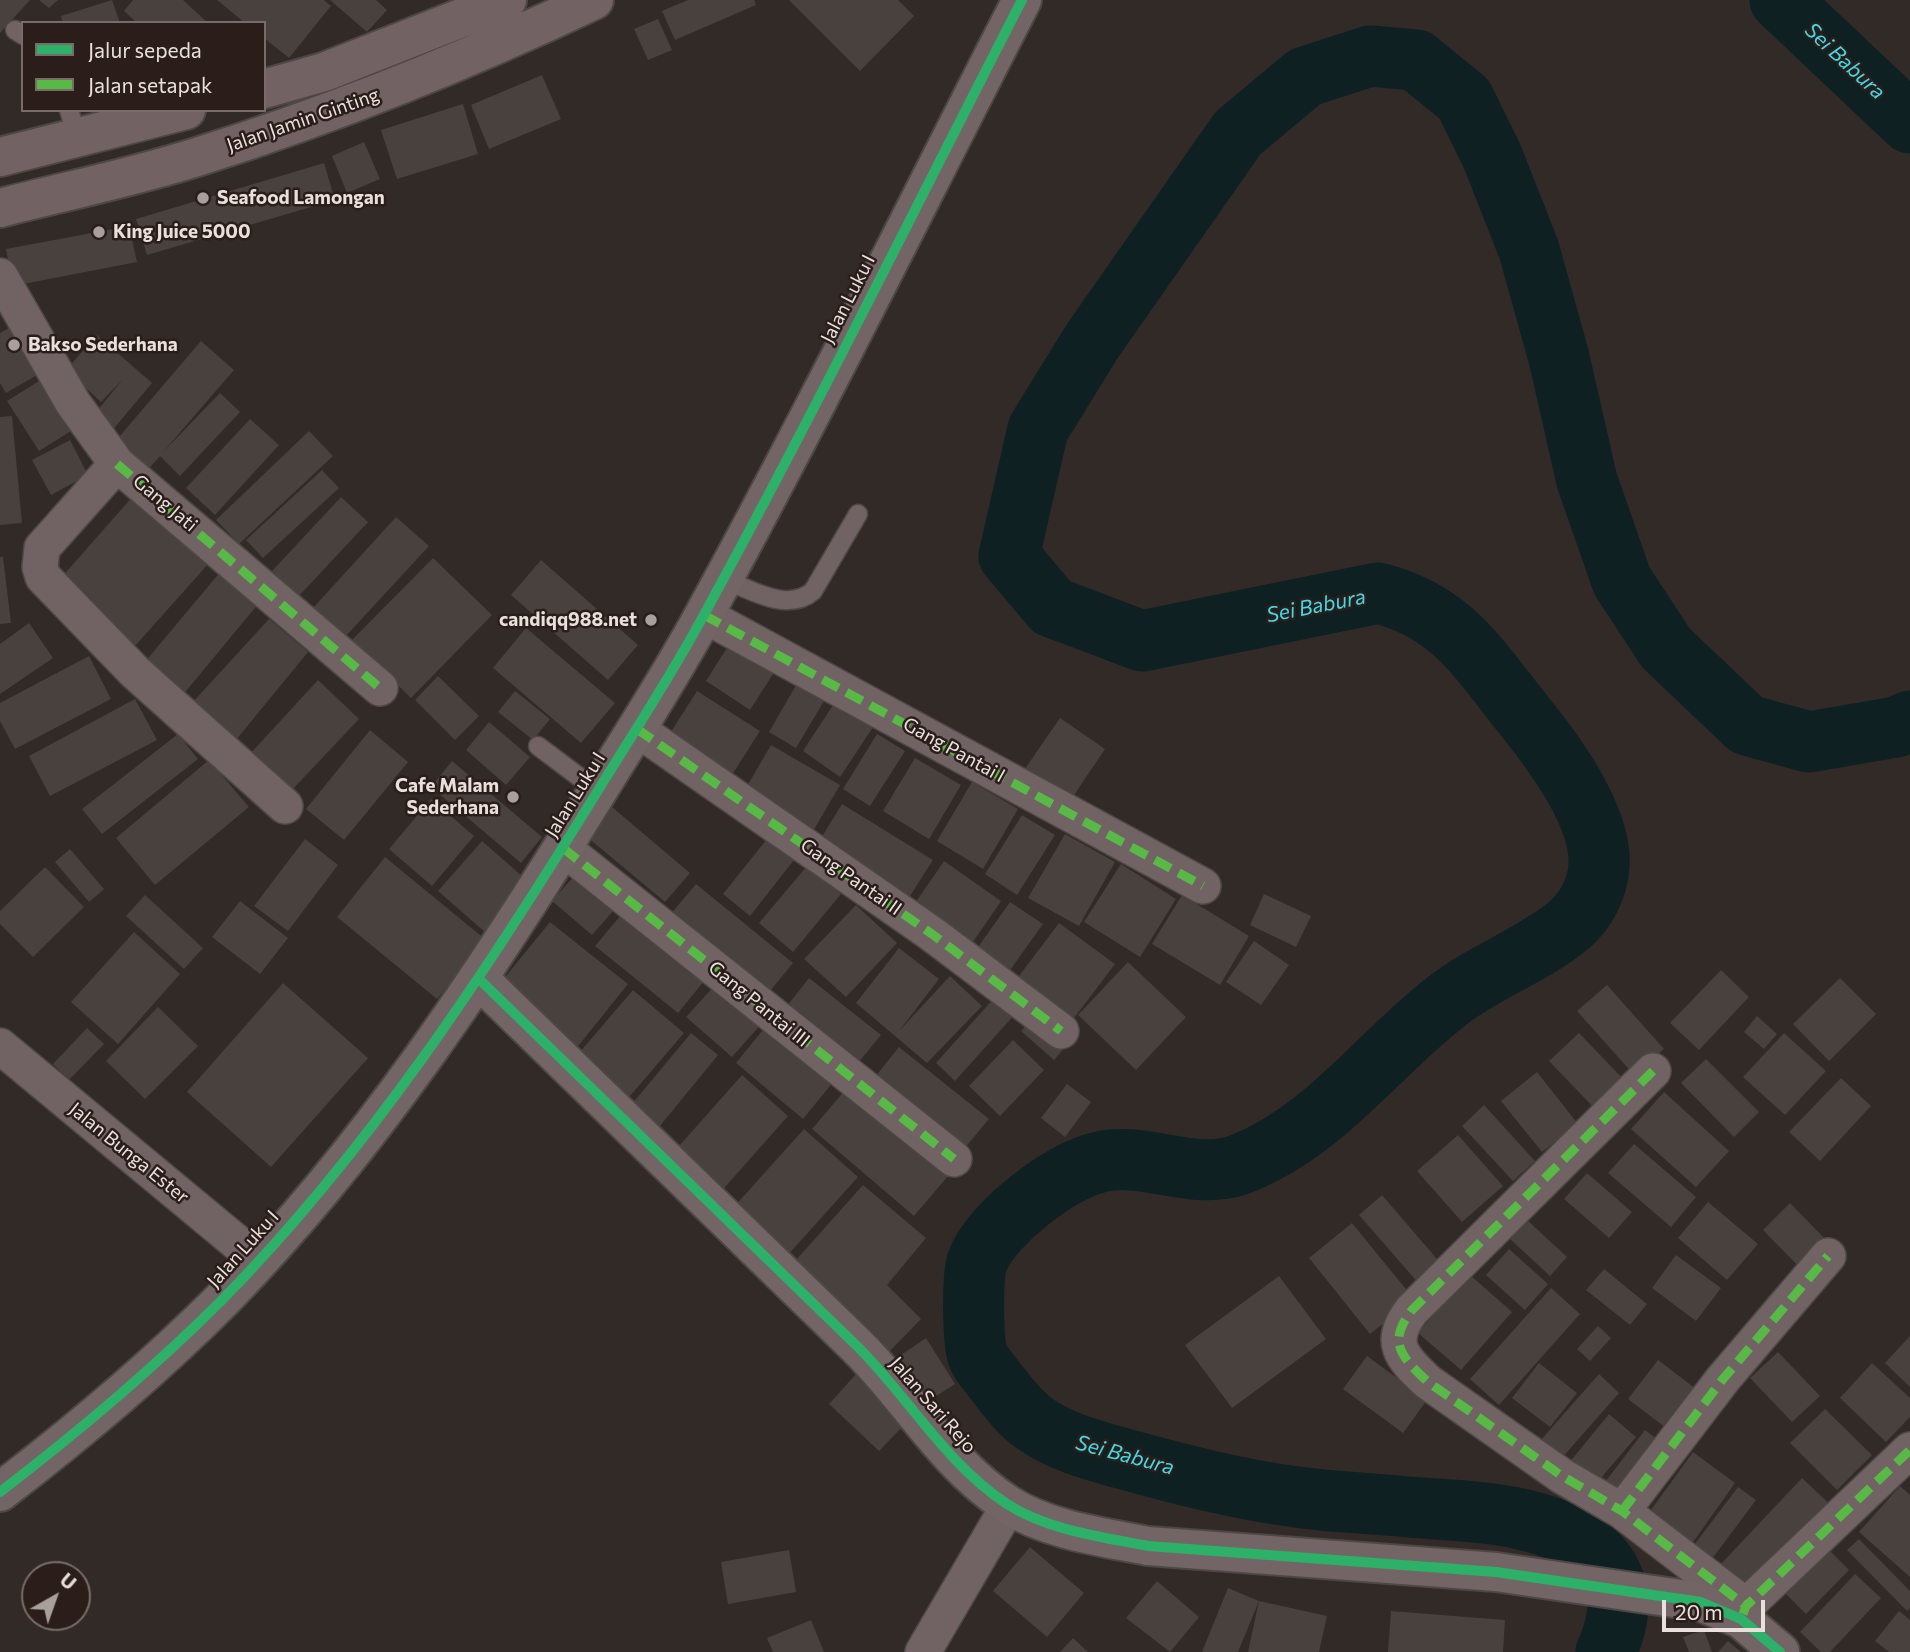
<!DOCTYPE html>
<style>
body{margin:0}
#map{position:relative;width:1910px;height:1652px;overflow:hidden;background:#312a27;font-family:Commissioner,sans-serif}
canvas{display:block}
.legend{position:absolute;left:21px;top:21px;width:245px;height:91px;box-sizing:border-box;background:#2b1e1a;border:2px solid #776c68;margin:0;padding:9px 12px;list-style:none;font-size:21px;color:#e9e0dd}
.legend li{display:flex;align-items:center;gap:14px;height:35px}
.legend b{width:35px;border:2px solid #776c68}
.north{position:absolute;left:21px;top:1561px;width:70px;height:70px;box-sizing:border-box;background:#2b1e1a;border:2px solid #776c68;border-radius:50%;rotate:40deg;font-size:19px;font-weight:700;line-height:28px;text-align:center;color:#e9e0dd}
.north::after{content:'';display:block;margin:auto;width:24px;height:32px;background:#a9a09d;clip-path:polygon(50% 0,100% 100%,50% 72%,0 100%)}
.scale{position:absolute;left:1662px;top:1600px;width:103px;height:32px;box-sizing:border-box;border:4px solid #e9e0dd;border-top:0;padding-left:9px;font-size:21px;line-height:24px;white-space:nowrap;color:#e9e0dd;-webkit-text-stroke:5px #2b1e1a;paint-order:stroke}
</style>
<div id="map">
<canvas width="1910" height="1652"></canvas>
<ul class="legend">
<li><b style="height:9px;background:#2db169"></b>Jalur sepeda</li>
<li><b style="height:9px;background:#58b947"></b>Jalan setapak</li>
</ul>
<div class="north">U</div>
<div class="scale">20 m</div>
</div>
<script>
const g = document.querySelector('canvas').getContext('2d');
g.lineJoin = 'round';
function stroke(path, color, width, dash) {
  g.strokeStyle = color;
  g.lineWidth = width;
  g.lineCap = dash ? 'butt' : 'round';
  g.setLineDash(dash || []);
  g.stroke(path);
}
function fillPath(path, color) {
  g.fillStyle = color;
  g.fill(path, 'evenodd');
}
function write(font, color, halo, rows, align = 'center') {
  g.font = font + ' Commissioner,sans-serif';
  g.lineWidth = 5;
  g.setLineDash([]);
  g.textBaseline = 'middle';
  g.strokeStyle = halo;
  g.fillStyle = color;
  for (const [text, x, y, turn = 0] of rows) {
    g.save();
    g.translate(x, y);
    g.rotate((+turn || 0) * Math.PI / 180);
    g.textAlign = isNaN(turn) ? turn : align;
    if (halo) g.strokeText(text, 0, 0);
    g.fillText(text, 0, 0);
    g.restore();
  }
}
const river = new Path2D(`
 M1780,0L1910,123
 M1606,1652C1634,1591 1612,1549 1549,1527C1502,1510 1448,1511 1398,1506C1365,1503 1330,1502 1297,1497C1241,1490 1183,1475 1128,1460C1096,1451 1062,1443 1034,1423C1018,1412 1005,1393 993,1378C988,1371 979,1362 977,1353C973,1338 972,1276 977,1262C985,1240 1011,1215 1029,1201C1049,1185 1075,1168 1100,1162C1147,1151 1194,1182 1241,1164C1326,1130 1377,1055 1447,1001C1484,972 1531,956 1568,926C1586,911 1598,888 1599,865C1602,816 1552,750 1522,713C1478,658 1451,611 1378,593L1142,641L1052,607L1009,556L1038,429L1093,340L1238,133L1305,77L1370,56L1416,60L1464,99L1492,156L1529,250L1559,358L1587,481L1622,581L1666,648L1747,725L1809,742L1896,727L1910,721`);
const building = new Path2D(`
 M0,0H30L0,33Z
 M39,0H58L49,8Z
 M112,0L120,23H63L61,16Z
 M133,0H183L208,23H137L124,11Z
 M217,0H324L331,6L289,58L264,38V23H245Z
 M330,0H376L387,10L367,32Z
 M688,0H754L756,5L675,40L662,11Z
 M789,0H898L914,16L860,71Z
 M658,19L672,50L648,60L634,29Z
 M542,75L561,119L489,149L471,105Z
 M463,104L478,154L397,179L381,130Z
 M364,142L380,179L347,193L332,156Z
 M324,163L335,200L147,255L136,219Z
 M129,226L137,262L13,286L6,249Z
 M9,328L37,375L6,393L0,383V333Z
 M97,335L152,383L111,432L93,416L123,379L101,402L66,370Z
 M201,341L234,370L163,452L220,393L240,412L180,476L160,456L146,472L113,444Z
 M39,381L71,431L39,451L7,401Z
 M12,416L22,523L0,525V417Z
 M250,419L279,445L215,515L186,488Z
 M309,431L333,456L239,544L216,520Z
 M70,440L88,475L51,495L32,460Z
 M322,470L339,488L263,558L246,540Z
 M134,495L210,562L135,646L60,579Z
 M341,497L368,522L299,596L272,571Z
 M396,517L429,546L345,637L313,608Z
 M0,557H3L11,623L0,624Z
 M433,558L492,615L411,698L352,640Z
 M541,560L638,645L608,680L511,595Z
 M221,571L259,603L182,696L144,663Z
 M269,619L308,652L236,740L192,703Z
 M29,623L53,658L0,694V644Z
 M526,628L615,703L581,743L493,668Z
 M730,643L775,671L750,710L706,681Z
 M89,656L111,699L15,749L0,721V703Z
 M438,676L479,716L455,740L415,700Z
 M318,680L359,719L291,791L249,755Z
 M799,680L827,696L796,748L769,732Z
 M515,691L550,719L533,740L498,712Z
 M697,691L760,731L730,778L667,738Z
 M135,699L157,740L50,796L29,756Z
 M837,699L875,724L840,777L803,751Z
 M1060,718L1105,749L1066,807L1020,776Z
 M489,722L530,757L506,785L466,750Z
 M370,730L408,762L344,840L306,809Z
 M178,734L198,759L102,834L82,809Z
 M877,734L905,751L870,806L843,789Z
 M771,745L840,785L812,833L743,793Z
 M915,758L961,785L929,839L883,811Z
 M209,760L249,807L155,885L116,838Z
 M452,761L542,837L521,863L431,787Z
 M972,782L1018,809L983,869L937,841Z
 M431,799L474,836L432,886L389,849Z
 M842,804L933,860L908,899L818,843Z
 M612,807L690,873L665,902L587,837Z
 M1022,815L1055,835L1017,895L985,874Z
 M1065,834L1115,862L1079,926L1028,898Z
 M305,839L338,865L288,931L254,906Z
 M767,839L794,860L750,916L723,894Z
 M482,841L530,883L486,933L438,891Z
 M70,849L104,889L89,902L55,862Z
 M385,857L486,940L437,999L337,917Z
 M944,861L1001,901L969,948L911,909Z
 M1121,864L1176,899L1140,957L1084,922Z
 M807,866L841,894L793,952L759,923Z
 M45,867L84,907L33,957L0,924V911Z
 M575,875L615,909L592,935L552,901Z
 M696,884L793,963L766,996L669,916Z
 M1264,894L1311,916L1296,947L1250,925Z
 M145,895L203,948L184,969L126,916Z
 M1182,895L1249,936L1220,985L1152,944Z
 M240,901L288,938L260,974L212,937Z
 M1010,902L1043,924L1003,980L971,957Z
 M856,905L897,943L846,997L804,959Z
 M626,909L709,975L678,1013L595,946Z
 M550,922L628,984L575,1050L497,987Z
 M1059,923L1115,964L1071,1022L1016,980Z
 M134,932L180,974L118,1044L71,1002Z
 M1254,941L1289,965L1261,1005L1226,982Z
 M899,948L939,979L899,1031L950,976L982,1006L927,1063L856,1003Z
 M1128,962L1186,1017L1136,1070L1078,1015Z
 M1721,970L1749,997L1699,1050L1670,1023Z
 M809,978L881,1035L858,1063L787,1006Z
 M1840,978L1876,1014L1829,1061L1793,1024Z
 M283,983L368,1058L271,1167L187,1092Z
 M716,984L762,1023L732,1057L686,1017Z
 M1607,985L1664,1049L1634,1075L1577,1011Z
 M633,990L684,1033L624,1103L573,1060Z
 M996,996L1016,1013L955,1081L936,1063Z
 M158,1007L198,1046L145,1099L106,1061Z
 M1757,1016L1777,1034L1764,1049L1744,1032Z
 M1033,1018L1065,1047L1054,1060L1021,1031Z
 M767,1025L834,1081L803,1119L736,1063Z
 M87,1028L104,1044L69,1080L53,1064Z
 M691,1033L718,1055L660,1126L632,1104Z
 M1579,1033L1626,1082L1596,1110L1549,1061Z
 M1784,1033L1826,1071L1785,1115L1743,1077Z
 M1013,1040L1044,1070L1000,1116L969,1086Z
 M899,1047L989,1119L964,1149L875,1077Z
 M1706,1059L1759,1112L1734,1137L1681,1083Z
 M1537,1072L1578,1124L1542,1152L1501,1101Z
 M742,1075L788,1116L718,1195L672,1154Z
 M1841,1078L1871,1106L1820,1161L1789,1132Z
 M1067,1084L1091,1102L1065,1137L1041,1118Z
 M846,1089L948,1176L914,1216L812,1129Z
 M1664,1092L1729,1151L1696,1187L1631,1129Z
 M1484,1105L1535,1161L1513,1181L1462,1126Z
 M804,1129L858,1177L787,1256L733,1208Z
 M1458,1135L1503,1186L1462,1222L1417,1171Z
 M1634,1144L1696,1197L1671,1227L1608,1173Z
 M1587,1173L1632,1212L1609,1238L1564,1199Z
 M863,1185L926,1238L887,1285L921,1319L888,1353L796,1260Z
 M1382,1195L1443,1266L1420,1285L1359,1215Z
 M1708,1202L1758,1244L1727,1280L1678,1238Z
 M1790,1203L1831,1245L1804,1272L1763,1230Z
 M1526,1219L1567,1257L1550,1276L1509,1238Z
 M1352,1223L1414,1299L1370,1334L1309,1258Z
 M1509,1249L1548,1284L1525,1310L1486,1275Z
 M1676,1255L1721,1288L1696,1321L1652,1288Z
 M1604,1269L1647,1304L1630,1325L1586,1290Z
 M1469,1274L1512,1312L1461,1370L1418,1333Z
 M1279,1276L1326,1339L1232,1408L1185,1345Z
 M1551,1288L1580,1314L1499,1405L1470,1379Z
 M1598,1326L1611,1338L1590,1361L1577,1349Z
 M1910,1336V1387L1885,1363Z
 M926,1338L955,1384L927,1402L898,1357Z
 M1778,1352L1820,1396L1792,1422L1750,1378Z
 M1367,1356L1427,1400L1403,1433L1343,1389Z
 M1658,1360L1704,1395L1674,1434L1628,1399Z
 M1539,1363L1577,1393L1550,1427L1512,1398Z
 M1872,1363L1910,1398V1417L1886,1442L1840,1398Z
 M857,1373L908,1421L879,1451L829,1404Z
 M1599,1374L1619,1393L1561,1459L1540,1441Z
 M1825,1409L1872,1455L1837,1490L1790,1443Z
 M1609,1414L1636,1437L1594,1486L1568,1464Z
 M1645,1430L1665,1445L1623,1497L1605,1482Z
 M1693,1452L1735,1483L1691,1545L1648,1514Z
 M1802,1478L1834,1508L1751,1595L1720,1565Z
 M1900,1486L1910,1495V1577L1859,1532Z
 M1738,1487L1756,1500L1709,1563L1691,1549Z
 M1859,1539L1910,1591V1608L1907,1611L1847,1550Z
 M1824,1545L1849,1570L1806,1614L1781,1589Z
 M1030,1547L1084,1593L1047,1637L993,1591Z
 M789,1550L796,1592L728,1604L721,1562Z
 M1855,1574L1881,1598L1830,1652H1821L1800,1632Z
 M1157,1581L1199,1617L1170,1652L1126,1618Z
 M1228,1588L1259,1601L1327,1616L1319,1652H1248L1259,1601L1238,1652H1202Z
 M1391,1611L1505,1620L1503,1652H1388Z
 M1899,1611L1910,1620V1652H1889L1875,1641Z
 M811,1620L824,1652H773L767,1638Z
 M1704,1630L1712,1652H1689L1683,1637Z
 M1073,1638L1088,1652H1060Z
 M1728,1641L1741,1652H1718Z`);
const lane = new Path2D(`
 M15,30L23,35
 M69,110L78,140
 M724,579C751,590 788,613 813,591L858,514
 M538,746L598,791`);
const street = new Path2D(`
 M0,276L73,403L117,464L380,688
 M117,464L42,548L40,567L43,577L135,672L285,806
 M704,615L1203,886
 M637,729L932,934L1061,1031
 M563,848L954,1159
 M0,1046L258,1260
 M1653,1071L1412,1310C1387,1342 1401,1357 1428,1382L1562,1476L1622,1511L1746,1606
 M1622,1511L1723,1379L1828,1256
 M1741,1619L1746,1606L1910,1450
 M923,1652L1009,1505`);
const secondary = new Path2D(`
 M479,979C605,1102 732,1224 858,1347C909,1398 946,1464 1007,1504C1047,1530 1102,1537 1148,1546L1496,1572L1701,1602L1741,1619L1780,1652
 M0,1492C77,1433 153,1369 222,1300C370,1149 487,971 597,792C634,732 673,673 706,611C816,410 917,204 1022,0`);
const primary = new Path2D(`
 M264,89L324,72L507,0
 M0,157L186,110
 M0,208C66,191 135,177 200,156C336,113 466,61 594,0`);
const quiet = new Path2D(`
 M117,464L380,688
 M704,615L1203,886
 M637,729L932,934L1061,1031
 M563,848L954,1159
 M1653,1071L1412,1310C1387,1342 1401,1357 1428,1382L1562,1476L1622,1511L1746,1606
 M1622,1511L1723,1379L1828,1256
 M1743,1614L1746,1606L1910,1450`);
const cycleway = new Path2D(`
 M479,979C605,1102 732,1224 858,1347C909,1398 946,1464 1007,1504C1047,1530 1102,1537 1148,1546L1496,1572L1701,1602L1741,1619L1780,1652
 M0,1492C77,1433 153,1369 222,1300C370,1149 487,971 597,792C634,732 673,673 706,611C816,410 917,204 1022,0`);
const markers = [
 [203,198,7,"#a9a09d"],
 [99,232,7,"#a9a09d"],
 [14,345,7,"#a9a09d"],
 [651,620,7,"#a9a09d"],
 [513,797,7,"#a9a09d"]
];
const streetNames = [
 ["Jalan Jamin Ginting",303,120,-19],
 ["Jalan Luku I",848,299,-63],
 ["Gang Jati",165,503,40],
 ["Gang Pantai I",954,750,29],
 ["Jalan Luku I",575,795,-58],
 ["Gang Pantai II",851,877,35],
 ["Gang Pantai III",759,1004,39],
 ["Jalan Bunga Ester",129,1153,39],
 ["Jalan Luku I",243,1249,-48],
 ["Jalan Sari Rejo",933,1405,49]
];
const poiNames = [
 ["Seafood Lamongan",217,198],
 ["King Juice 5000",113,232],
 ["Bakso Sederhana",28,345],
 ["candiqq988.net",637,620,"right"],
 ["Cafe Malam",499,786,"right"],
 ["Sederhana",499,808,"right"]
];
const waterNames = [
 ["Sei Babura",1845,61,43],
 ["Sei Babura",1316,606,-11],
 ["Sei Babura",1125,1455,15]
];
stroke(river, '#0e2022', 61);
fillPath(building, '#48413e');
stroke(lane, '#4e4845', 21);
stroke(street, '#4e4845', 38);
stroke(secondary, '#4e4845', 42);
stroke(primary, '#4e4845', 42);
stroke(lane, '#716264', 18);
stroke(street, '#716264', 35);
stroke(secondary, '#736566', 38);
stroke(primary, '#726263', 38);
stroke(quiet, '#58b947', 9, [18, 9]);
stroke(cycleway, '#2db169', 10);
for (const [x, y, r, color] of markers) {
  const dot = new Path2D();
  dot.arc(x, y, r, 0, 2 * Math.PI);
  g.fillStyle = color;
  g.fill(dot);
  stroke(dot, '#2b1e1a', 2.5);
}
write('19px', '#e9e0dd', '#2b1e1a', streetNames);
write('bold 19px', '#e9e0dd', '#2b1e1a', poiNames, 'left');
write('italic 21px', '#3ddbe9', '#2b1e1a', waterNames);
</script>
